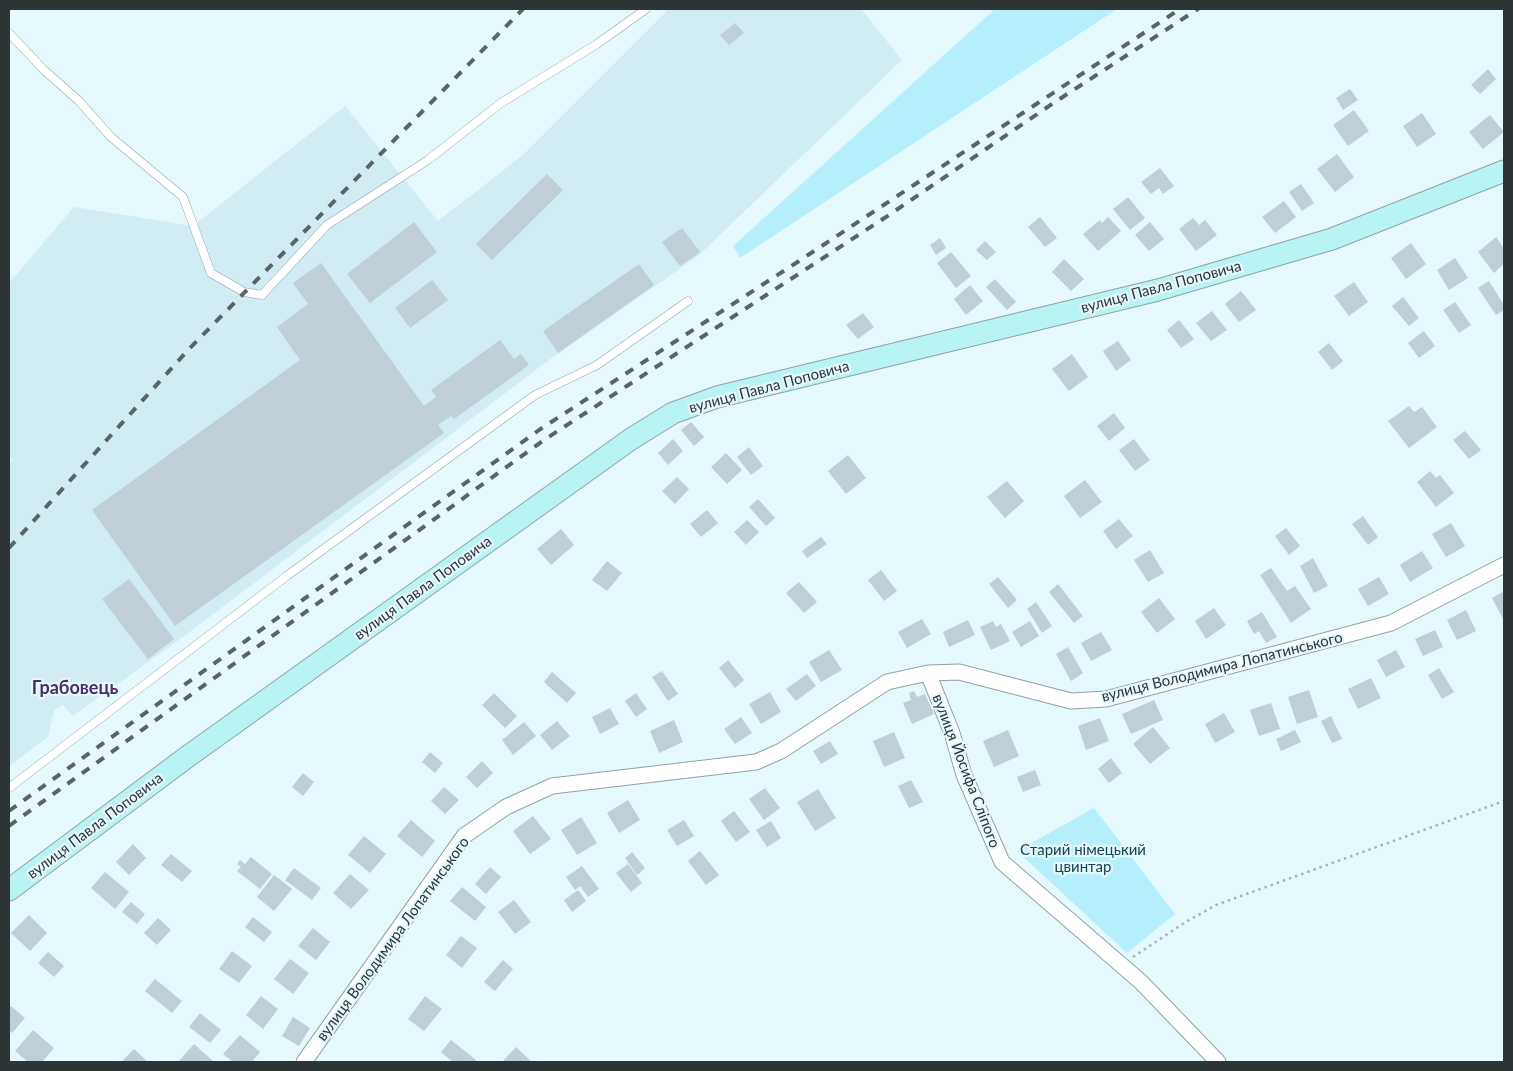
<!DOCTYPE html>
<meta charset="utf-8">
<style>
body{margin:0}
#map{position:relative;width:1513px;height:1071px;overflow:hidden;background:#e5f8fc;font-family:Lato,sans-serif}
canvas{display:block}
.frame{position:absolute;inset:0;border:10px solid #2e3537;pointer-events:none}
</style>
<div id="map">
<canvas width="1513" height="1071"></canvas>
<div class="frame"></div>
</div>
<script>
const g = document.querySelector('canvas').getContext('2d');
g.lineJoin = 'round';
function fillPath(path, color) {
  g.fillStyle = color;
  g.fill(path, 'evenodd');
}
function stroke(path, color, width, dash) {
  g.strokeStyle = color;
  g.lineWidth = width;
  g.lineCap = dash ? 'butt' : 'round';
  g.setLineDash(dash || []);
  g.stroke(path);
}
function write(font, color, halo, rows, align = 'center') {
  g.font = font + ' Lato,sans-serif';
  g.lineWidth = 4.5;
  g.setLineDash([]);
  g.textBaseline = 'middle';
  g.strokeStyle = halo;
  g.fillStyle = color;
  for (const [text, x, y, turn = 0] of rows) {
    g.save();
    g.translate(x, y);
    g.rotate((+turn || 0) * Math.PI / 180);
    g.textAlign = isNaN(turn) ? turn : align;
    if (halo) g.strokeText(text, 0, 0);
    g.fillText(text, 0, 0);
    g.restore();
  }
}
const built = new Path2D(`
 M669,9H861L902,60L698,256L549,360L183,637L73,716L63,705L54,711L48,737L9,766V464L13,460L9,455V283L74,207L193,226L345,106L438,221L523,155Z`);
const green = new Path2D(`
 M995,9H1117L740,258L733,246Z
 M1094,808L1175,914L1127,953L1017,851Z`);
const building = new Path2D(`
 M735,23L744,33L729,45L720,35Z
 M1488,69L1496,79L1480,94L1471,85Z
 M1350,89L1358,100L1343,110L1336,98Z
 M1354,110L1369,131L1348,146L1333,125Z
 M1422,113L1436,134L1417,147L1403,126Z
 M1490,115L1504,132L1483,149L1469,132Z
 M1337,154L1354,177L1335,192L1317,169Z
 M1160,168L1174,186L1163,194L1159,188L1151,194L1141,182Z
 M547,174L563,190L492,260L476,244Z
 M1301,184L1314,203L1302,211L1289,192Z
 M1128,197L1145,218L1130,230L1113,209Z
 M1284,201L1296,217L1275,233L1262,217Z
 M1040,217L1057,238L1045,247L1028,227Z
 M1108,217L1121,231L1098,251L1083,234L1100,220L1102,223Z
 M1193,218L1199,225L1205,220L1217,235L1196,251L1179,229Z
 M414,222L437,252L370,303L347,274Z
 M1150,222L1164,239L1149,251L1135,235Z
 M682,228L700,252L680,266L662,242Z
 M1496,237L1504,248V264L1494,273L1478,252Z
 M940,238L946,248L936,255L930,245Z
 M985,241L996,252L987,260L976,250Z
 M1411,243L1426,264L1406,279L1391,258Z
 M951,252L971,276L956,288L937,263Z
 M1455,258L1468,278L1449,290L1437,270Z
 M1064,259L1084,279L1071,291L1052,272Z
 M321,263L424,406L436,397L431,390L500,340L514,359L521,354L529,365L454,419L451,416L438,425L444,433L175,626L92,510L300,360L277,327L308,304L293,283Z
 M639,264L654,285L558,353L543,331Z
 M995,279L1016,302L1007,310L986,287Z
 M432,280L448,300L410,328L395,308Z
 M1489,281L1504,305V310L1496,315L1478,288Z
 M1354,282L1368,302L1349,316L1334,296Z
 M970,285L983,301L966,315L954,299Z
 M1241,291L1256,310L1239,322L1225,304Z
 M1403,297L1419,318L1409,326L1392,306Z
 M1455,302L1471,325L1459,333L1443,310Z
 M1212,311L1227,330L1211,341L1196,323Z
 M863,313L874,327L858,339L846,325Z
 M1179,320L1194,339L1181,348L1167,330Z
 M1424,331L1435,346L1419,358L1408,343Z
 M1118,341L1131,360L1116,371L1103,351Z
 M1329,343L1343,361L1332,370L1318,352Z
 M1072,354L1088,377L1069,391L1052,369Z
 M1409,406L1414,412L1422,407L1437,427L1409,448L1388,421Z
 M1114,413L1125,428L1109,441L1097,426Z
 M691,422L704,437L694,446L681,430Z
 M1465,431L1481,450L1469,459L1453,440Z
 M673,439L683,451L668,465L658,453Z
 M1134,439L1150,460L1135,471L1119,450Z
 M749,447L763,466L751,475L737,457Z
 M726,453L742,470L727,484L711,467Z
 M848,455L866,478L846,494L828,471Z
 M1430,471L1436,478L1440,475L1454,493L1436,507L1417,482Z
 M677,477L689,489L675,504L662,491Z
 M1085,480L1102,502L1080,518L1064,496Z
 M1007,481L1024,501L1005,518L987,497Z
 M758,499L775,518L766,526L749,507Z
 M707,510L718,523L701,537L690,524Z
 M1363,516L1378,537L1368,545L1352,524Z
 M1119,519L1133,536L1116,549L1103,531Z
 M747,520L759,532L746,545L734,532Z
 M1451,523L1465,546L1446,557L1432,534Z
 M1286,528L1300,546L1289,555L1275,536Z
 M561,529L574,545L551,565L537,549Z
 M821,537L827,544L807,558L802,551Z
 M1150,550L1164,573L1148,582L1134,560Z
 M1422,551L1433,568L1410,582L1400,565Z
 M1313,558L1328,586L1314,593L1300,566Z
 M607,561L622,573L607,591L592,580Z
 M1271,568L1287,591L1295,586L1311,609L1291,623L1260,575Z
 M881,570L897,591L884,601L868,580Z
 M998,577L1017,600L1008,608L989,584Z
 M1379,577L1389,594L1368,606L1358,589Z
 M129,579L174,639L148,659L102,599Z
 M799,582L817,602L804,613L786,593Z
 M1058,584L1083,616L1074,623L1049,592Z
 M1504,591V621L1492,598Z
 M1159,598L1175,619L1157,633L1141,612Z
 M1036,602L1052,626L1042,633L1027,609Z
 M1214,608L1226,625L1206,639L1195,621Z
 M1466,610L1476,631L1457,640L1447,620Z
 M1262,612L1277,637L1266,643L1259,631L1254,634L1247,621Z
 M922,619L931,634L907,648L898,632Z
 M968,620L975,635L949,647L943,632Z
 M993,621L996,627L1001,624L1010,641L991,650L980,627Z
 M1030,621L1039,636L1021,647L1012,632Z
 M1435,630L1443,647L1423,656L1415,639Z
 M1101,632L1112,650L1091,661L1081,643Z
 M1068,647L1083,673L1071,681L1056,654Z
 M829,650L842,670L821,682L809,662Z
 M1396,650L1405,667L1386,677L1377,660Z
 M728,660L744,680L735,688L719,668Z
 M1439,668L1454,692L1442,699L1428,675Z
 M662,671L678,694L668,701L652,677Z
 M552,672L576,693L567,703L544,682Z
 M807,674L816,686L796,701L786,689Z
 M1371,678L1381,698L1358,709L1348,689Z
 M1309,690L1318,717L1297,724L1288,697Z
 M914,691L917,697L925,694L934,714L912,724L903,703L911,700L909,693Z
 M770,692L781,712L761,724L749,704Z
 M494,693L517,716L505,728L482,705Z
 M636,693L647,709L636,717L625,701Z
 M1154,700L1163,720L1131,734L1122,714Z
 M1271,703L1280,729L1259,736L1250,710Z
 M610,708L619,724L600,734L592,717Z
 M1224,713L1235,732L1215,743L1205,724Z
 M1331,716L1342,739L1332,743L1321,721Z
 M741,717L752,733L735,744L724,729Z
 M1100,718L1109,741L1086,750L1078,726Z
 M674,720L683,742L659,753L650,731Z
 M557,721L570,736L552,750L540,735Z
 M524,722L536,736L513,755L502,740Z
 M1153,727L1170,748L1150,764L1133,744Z
 M1008,730L1019,756L994,767L983,741Z
 M1295,730L1301,742L1281,751L1276,739Z
 M894,732L905,758L884,767L873,741Z
 M830,741L838,754L821,764L813,751Z
 M430,752L443,763L435,773L422,762Z
 M1111,758L1122,773L1109,783L1098,769Z
 M482,761L493,773L477,788L466,777Z
 M1035,770L1041,785L1023,792L1017,777Z
 M303,773L314,782L303,796L292,787Z
 M911,780L923,802L909,808L898,786Z
 M444,787L459,800L445,814L431,801Z
 M765,788L780,808L764,820L749,799Z
 M818,789L836,818L815,831L797,802Z
 M628,800L640,820L619,833L607,813Z
 M734,811L750,832L736,842L721,821Z
 M533,816L551,839L530,854L513,831Z
 M581,817L597,843L577,855L561,830Z
 M411,820L435,841L422,857L397,836Z
 M684,820L694,836L677,846L667,830Z
 M771,821L781,838L767,847L756,830Z
 M364,836L386,854L370,873L348,855Z
 M133,844L146,858L129,875L116,862Z
 M700,851L719,875L706,885L688,861Z
 M632,852L645,868L637,875L625,858Z
 M171,854L192,871L182,882L161,865Z
 M251,857L272,874L260,889L237,871L241,867L237,864L240,860L245,864Z
 M628,864L642,883L631,892L616,873Z
 M582,866L599,889L588,897L580,886L575,890L566,877Z
 M490,867L501,877L486,894L475,884Z
 M294,868L321,888L312,900L285,880Z
 M105,872L129,892L115,909L91,888Z
 M350,874L369,890L351,909L333,893Z
 M274,875L292,889L274,911L257,897Z
 M462,887L486,907L475,921L450,901Z
 M578,890L586,901L572,912L564,900Z
 M514,900L531,922L515,934L498,912Z
 M131,902L145,914L137,924L122,912Z
 M29,915L47,933L30,951L11,933Z
 M253,917L272,932L264,942L245,927Z
 M158,918L171,930L157,945L144,933Z
 M313,928L330,942L316,960L298,946Z
 M461,936L477,948L462,968L446,955Z
 M232,951L252,966L239,983L219,969Z
 M48,952L64,966L54,977L38,963Z
 M290,959L309,973L293,994L274,979Z
 M503,960L513,969L495,991L484,982Z
 M155,979L182,1001L172,1013L145,991Z
 M261,996L278,1009L263,1029L246,1015Z
 M425,996L442,1009L424,1031L408,1019Z
 M11,1006L25,1018L12,1033L9,1030V1009Z
 M200,1013L221,1030L210,1043L189,1027Z
 M293,1017L310,1028L299,1046L282,1036Z
 M33,1030L54,1048L42,1062H28L15,1051Z
 M240,1035L260,1052L252,1062H233L223,1054Z
 M451,1040L476,1060L474,1062H453L441,1052Z
 M194,1044L214,1062H178Z
 M516,1047L532,1062H502Z
 M134,1049L148,1062H125L123,1060Z`);
const path = new Path2D(`
 M1133,957L1184,923L1216,905L1504,801`);
const lane = new Path2D(`
 M9,33L45,71L78,100L111,137L183,197L211,273L244,292L262,295L327,225L428,160L501,103L597,44L646,9
 M9,788L288,575L535,395L597,365L688,301`);
const street = new Path2D(`
 M928,673L952,733L964,775L1002,862L1141,982L1218,1062
 M304,1062L464,836L506,807L552,786L756,762L781,751L887,682L928,673L959,672L1071,701L1106,699L1391,623L1504,565`);
const secondary = new Path2D(`
 M9,890L187,757L631,439L673,413L717,397L1158,290L1332,239L1504,171`);
const rail = new Path2D(`
 M9,548L189,349L523,9
 M9,811L539,430L799,261L1180,9
 M9,826L544,440L889,215L1055,102L1198,9`);
const streetNames = [
 ["вулиця Павла Поповича",1161,287,-15],
 ["вулиця Павла Поповича",769,387,-15],
 ["вулиця Павла Поповича",423,588,-36],
 ["вулиця Володимира Лопатинського",1222,667,-14],
 ["вулиця Йосифа Сліпого",966,771,69],
 ["вулиця Павла Поповича",95,826,-37],
 ["вулиця Володимира Лопатинського",393,939,-54]
];
const parkNames = [
 ["Старий німецький",1083,850],
 ["цвинтар",1083,867]
];
const quarterNames = [
 ["Грабовець",75,688]
];
fillPath(built, '#d1ecf3');
fillPath(green, '#b6effc');
fillPath(building, '#bfced7');
stroke(lane, '#91a3a7', 9);
stroke(street, '#91a3a7', 17);
stroke(secondary, '#91a3a7', 23);
stroke(path, '#a6b4b8', 2.5, [2.5, 4]);
stroke(lane, '#fff', 8);
stroke(street, '#fff', 15);
stroke(secondary, '#b8f4f3', 21);
stroke(rail, '#5a6466', 4, [9, 9]);
write('15px', '#2e3537', '#e5f8fc', streetNames);
write('15px', '#124650', '#e5f8fc', parkNames);
write('bold 18px', '#4b2c66', '#e5f8fc', quarterNames);
</script>
